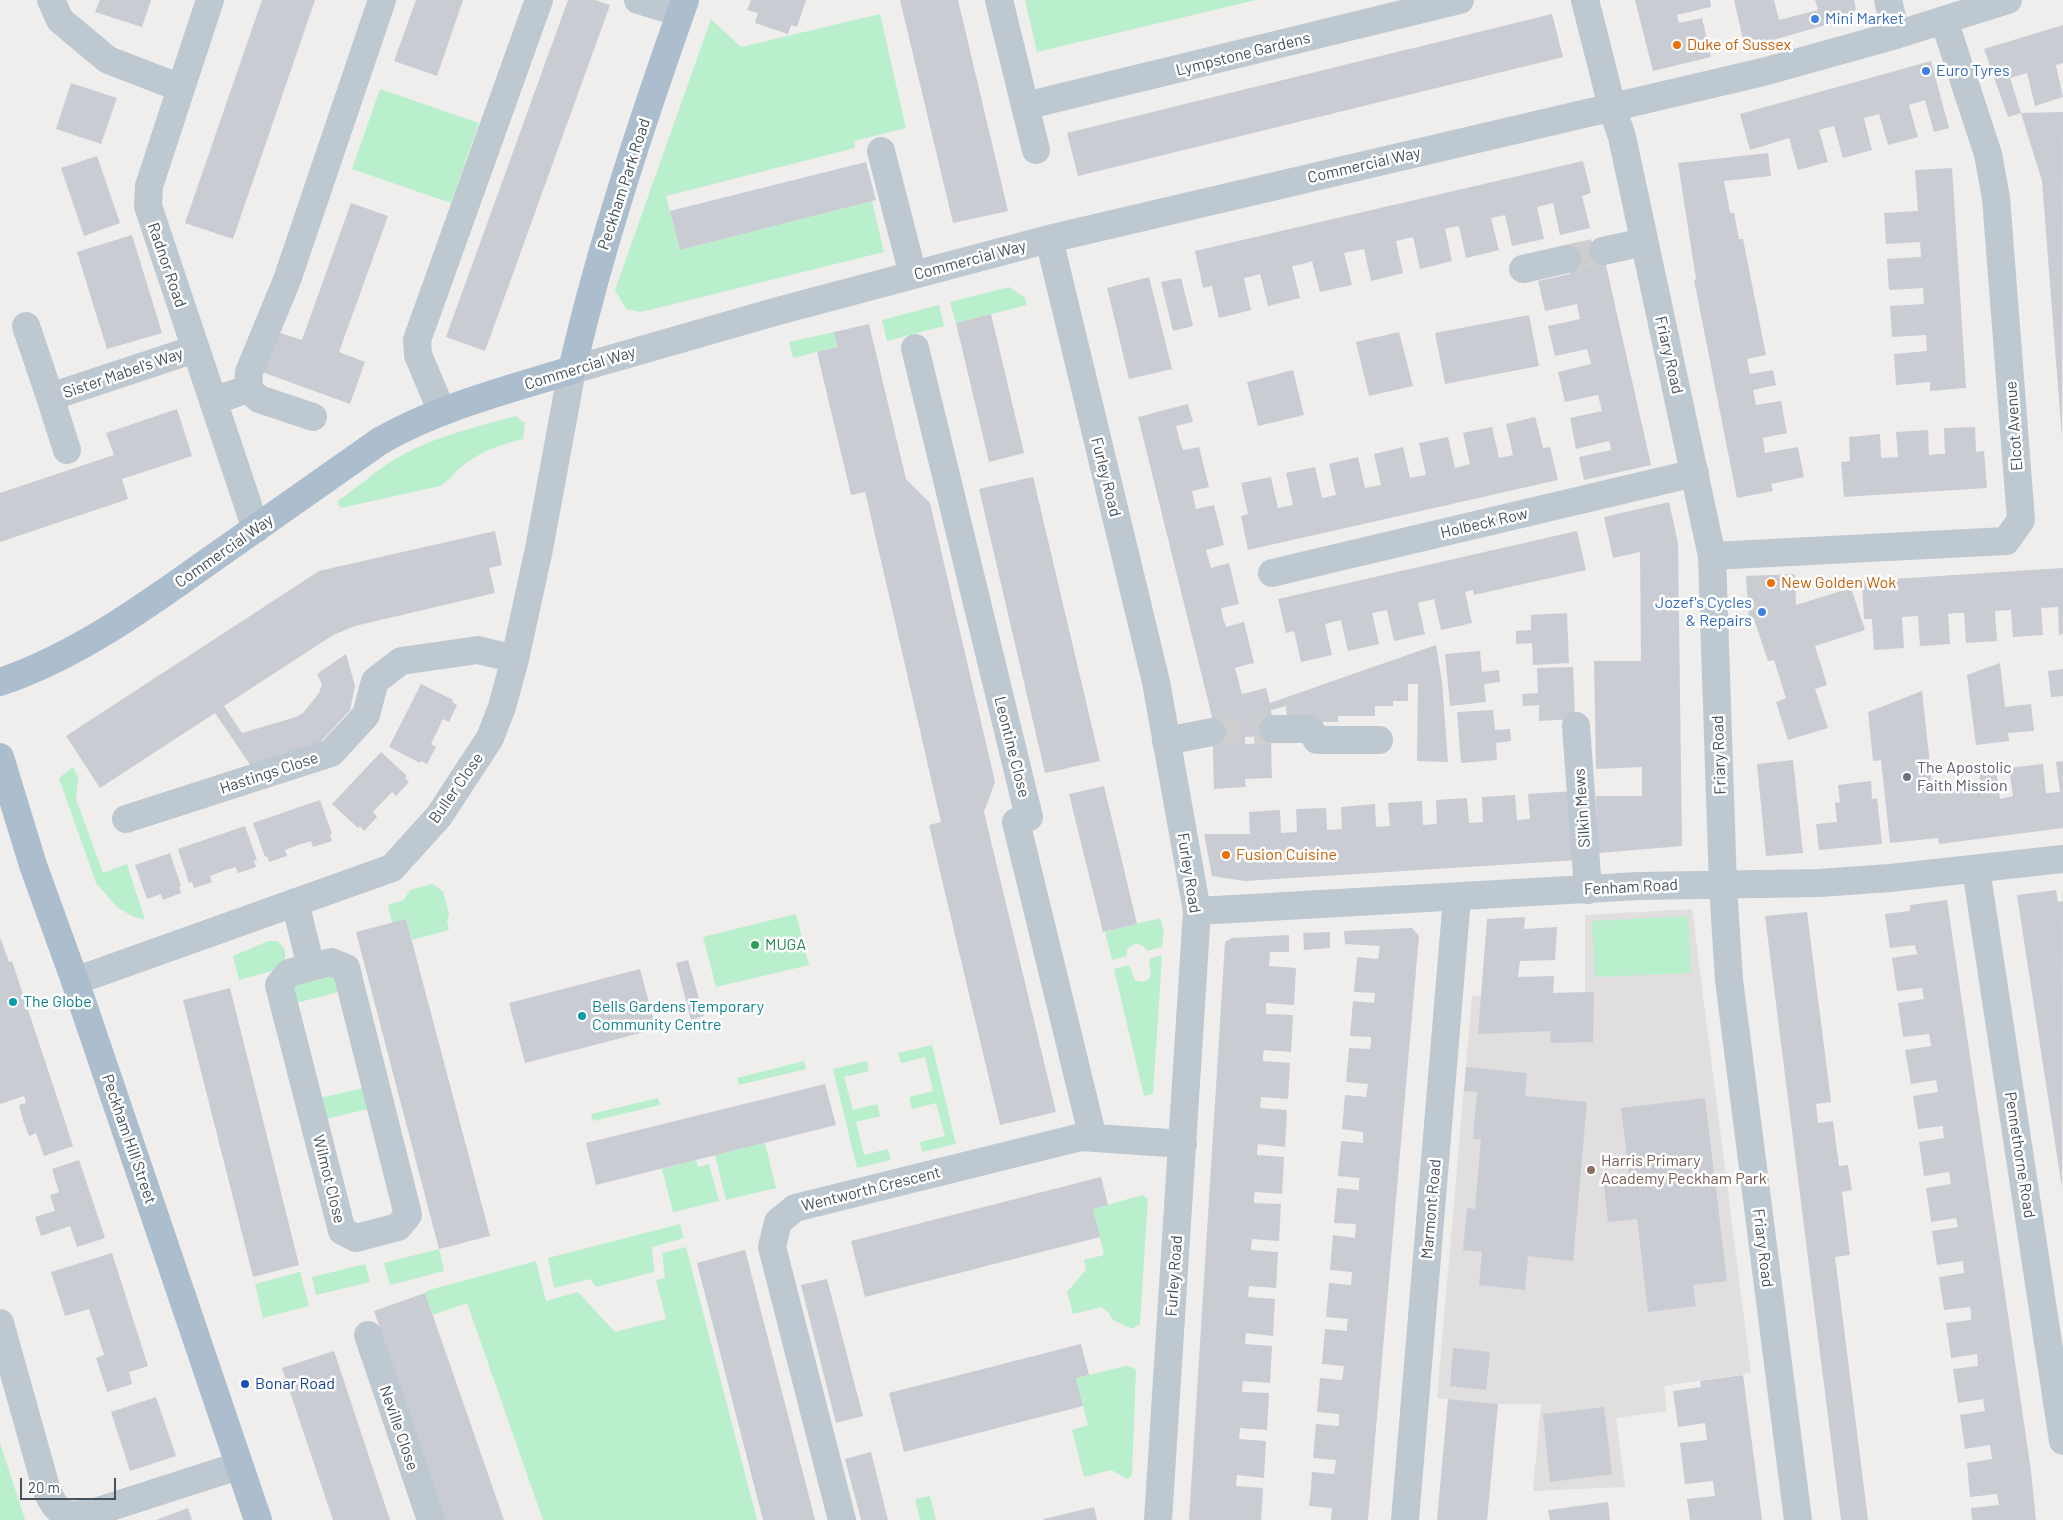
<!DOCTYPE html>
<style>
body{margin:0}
#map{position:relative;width:2063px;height:1520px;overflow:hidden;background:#f0eded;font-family:Barlow,sans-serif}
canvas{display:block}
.scale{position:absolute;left:20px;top:1478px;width:96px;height:22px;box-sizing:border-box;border:2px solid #45515b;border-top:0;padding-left:6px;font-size:15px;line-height:18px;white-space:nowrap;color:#45515b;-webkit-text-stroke:4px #fff;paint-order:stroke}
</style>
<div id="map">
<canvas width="2063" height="1520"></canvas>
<div class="scale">20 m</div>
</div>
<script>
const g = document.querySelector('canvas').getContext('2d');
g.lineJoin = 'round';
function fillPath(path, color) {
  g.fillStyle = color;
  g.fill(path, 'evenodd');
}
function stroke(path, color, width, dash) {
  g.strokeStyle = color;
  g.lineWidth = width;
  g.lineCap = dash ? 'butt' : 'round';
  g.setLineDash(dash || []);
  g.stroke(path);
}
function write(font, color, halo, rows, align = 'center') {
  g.font = font + ' Barlow,sans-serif';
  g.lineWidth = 5;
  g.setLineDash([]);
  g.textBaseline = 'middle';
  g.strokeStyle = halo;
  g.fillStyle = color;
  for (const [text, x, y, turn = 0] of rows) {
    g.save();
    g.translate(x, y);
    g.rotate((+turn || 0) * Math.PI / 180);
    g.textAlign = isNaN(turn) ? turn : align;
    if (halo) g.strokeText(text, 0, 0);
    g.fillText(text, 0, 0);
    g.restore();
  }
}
const education = new Path2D(`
 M1692,909L1751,1373L1664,1386L1667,1411L1616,1418L1625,1487L1533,1491L1541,1404H1498L1437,1398L1472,996L1585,992V915Z`);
const green = new Path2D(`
 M1025,0H1256L1037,52Z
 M880,14L906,128L854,141L855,148L666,196L680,250L872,201L884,252L641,312L626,309L615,290L711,19L741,47Z
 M380,89L479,123L451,203L352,169Z
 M1009,287L1025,298L1027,305L956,323L950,302Z
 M939,305L944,326L887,341L882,320Z
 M834,332L837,347L793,358L789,342Z
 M515,416L525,423L523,439C503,444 484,450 466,463C456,470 451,480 440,486L341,508L337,502C355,489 371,475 389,463C427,438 473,428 515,416Z
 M73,767L78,777L76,799L103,873L127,864L145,920L132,916L118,908L96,883L59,778Z
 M432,884L443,891L449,914L447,920L449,930L412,940L406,919L392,923L388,905L404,900L410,890Z
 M796,914L809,965L716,987L703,937Z
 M1688,916L1691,973L1595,977L1592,921Z
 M1160,918L1164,931L1162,947L1147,951C1141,942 1134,942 1127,950V956L1112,960L1105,932Z
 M268,941H278L285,950V962L279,969L239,980L233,956Z
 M1162,955L1153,1094L1144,1096L1114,969L1129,965L1135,980C1143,983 1147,982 1151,976L1149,959Z
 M334,971L339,992L296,1003L291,982Z
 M932,1045L956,1144L922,1152L920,1142L945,1136L936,1103L912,1109L909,1097L933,1091L925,1057L901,1063L898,1053Z
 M804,1061L806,1069L739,1085L737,1078Z
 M867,1061L869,1071L844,1077L853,1110L877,1104L880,1116L856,1122L864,1155L888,1149L891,1160L857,1168L833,1069Z
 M363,1088L368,1109L326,1119L320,1098Z
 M658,1098L660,1105L593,1121L591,1114Z
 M765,1143L776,1188L726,1200L715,1155Z
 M696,1160L698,1167L709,1164L719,1201L673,1212L662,1169Z
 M1142,1195L1148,1199L1140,1324L1132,1329L1113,1320L1109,1313L1101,1307L1073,1314L1067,1292L1086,1270L1084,1260L1104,1255L1093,1209Z
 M680,1224L684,1238L652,1247L654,1272L596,1287L590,1279L554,1288L548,1258Z
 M686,1247L757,1520H543L467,1303L433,1315L425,1293L429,1290L536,1261L546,1301L578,1292L615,1332L666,1319L656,1280L665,1278L662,1253Z
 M439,1249L444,1271L390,1285L384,1263Z
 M365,1264L370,1282L316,1295L312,1277Z
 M300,1272L309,1306L263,1318L255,1284Z
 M1126,1366L1132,1367L1136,1370L1132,1475L1128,1479L1111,1470L1084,1477L1072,1430L1088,1425L1076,1378Z
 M0,1443L24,1516L25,1520H0Z
 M930,1496L936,1520H920L915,1499Z`);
const building = new Path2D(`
 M100,0H151L142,27L95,12Z
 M262,0H315L233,239L185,223Z
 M416,0H463L437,76L394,61Z
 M568,0H595L610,5L485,351L446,337Z
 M751,0H806L797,27L791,25L788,34L755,23L758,13L747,10Z
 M900,0H958L1008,211L953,223Z
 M1635,0H1710L1711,7L1677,15L1679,23L1702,18L1711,57L1653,71Z
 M1734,0H1774L1779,20L1818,10L1815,0H1854L1856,9L1850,18L1745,48Z
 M1552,14L1563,57L1078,176L1067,133Z
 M2063,25V63L2056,65L2063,97L2035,106L2027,73L2010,78L2021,113L2063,112L2062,438L2042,181L2021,113L2008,117L1984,49Z
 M1931,61L1949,128L1934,132L1925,100L1909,105L1918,137L1888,145L1879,114L1864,118L1872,150L1843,158L1834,126L1819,130L1828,162L1798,170L1789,138L1750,150L1740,114Z
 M71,83L117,98L101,144L56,129Z
 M1768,153L1771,176L1724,181L1730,213H1734L1739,239H1743L1766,355L1747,359L1750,374L1773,370L1776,385L1753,390L1756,405L1781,401L1787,433L1763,438L1765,453L1798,447L1804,477L1771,484L1773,491L1737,498L1694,280L1696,279L1678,163Z
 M97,156L120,223L84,236L61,168Z
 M1583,161L1591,193L1582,196L1590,228L1560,235L1553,203L1537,207L1544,239L1512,246L1505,215L1491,218L1499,250L1466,258L1459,226L1453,227L1445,229L1452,261L1420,269L1413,237L1396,241L1403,273L1371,281L1364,249L1344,253L1352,285L1320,292L1312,261L1303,264L1292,266L1300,298L1268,306L1260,274L1253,276L1244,278L1251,310L1219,318L1212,286L1203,288L1195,251Z
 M866,162L876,200L680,250L670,211Z
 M1952,168L1966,388L1930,391V382L1896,385L1894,354L1927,351L1926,335L1892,337L1890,306L1924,304L1923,288L1889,290L1887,259L1921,257L1920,242L1886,244L1884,213L1918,211L1915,170Z
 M351,203L388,216L339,352L365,362L350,404L262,372L277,332L302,340Z
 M132,235L162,333L107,349L77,252Z
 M1601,243L1651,465L1584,480L1579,457L1611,450L1609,441L1576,449L1570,418L1602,411L1598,395L1565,402L1558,372L1591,364L1587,349L1555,356L1548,326L1580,319L1577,304L1545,311L1538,281L1570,274L1565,251Z
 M1149,277L1172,369L1129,379L1107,288Z
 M1181,278L1193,326L1173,331L1161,282Z
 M991,314L1024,453L989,462L956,323Z
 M1529,315L1539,366L1445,384L1435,333Z
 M869,324L906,479L930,503L995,782L984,812L1056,1112L1000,1125L929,825L941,822L868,504L865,492L851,495L817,352L837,347L834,332Z
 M1399,332L1413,386L1369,396L1356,342Z
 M1293,370L1304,415L1258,426L1247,382Z
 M1188,404L1193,422L1176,426L1180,442L1183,450L1199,447L1209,487L1192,491L1196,509L1214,505L1224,545L1206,550L1211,568L1229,563L1239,604L1221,608L1223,618L1226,627L1244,622L1254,663L1235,668L1242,694L1266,688L1270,703L1436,645L1442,682L1448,762L1417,761L1418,684H1408V701H1393V706H1375V716H1338V722L1287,721L1286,706L1271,710L1274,736L1245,737V744L1271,743L1272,778L1245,779L1246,787L1214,789L1212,717L1138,417Z
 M177,409L192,456L122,479L128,499L0,542V493L114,455L106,433Z
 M1535,417L1543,448L1550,447L1558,480L1248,550L1241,516L1248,514L1241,483L1271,477L1278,508L1293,505L1286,473L1315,467L1322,498L1336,495L1329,464L1358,457L1365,488L1381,485L1374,454L1403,447L1410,478L1426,475L1419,443L1448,437L1455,468L1470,464L1463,433L1492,427L1499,458L1513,455L1506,424Z
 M1975,427L1976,452L1984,451L1987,488L1844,497L1841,462L1850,461L1849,437L1880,434L1881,458L1898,457L1896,432L1928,430L1929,455L1938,454H1945L1944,428Z
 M1033,477L1100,761L1045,773L979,489Z
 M1669,502L1678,543L1682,846L1598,853L1596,796H1642V767L1596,769L1594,661H1641L1640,552L1613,558L1604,517Z
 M495,531L502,565L489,568L495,593L355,626L333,635L224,706L242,733L296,717L303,713L319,693L322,684L317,674L346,654L355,686L350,710L320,743L251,766L215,713L100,788L66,736L319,571Z
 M1577,531L1586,570L1474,595L1473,590L1465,592L1472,623L1441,630L1434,599L1418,603L1425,634L1394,641L1387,610L1372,613L1379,644L1348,651L1341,620L1325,624L1332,655L1301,662L1294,631L1286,633L1278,599Z
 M2063,568V634L2059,635L2058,607L2041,608L2043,635L2013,637L2011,610L1995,611L1997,641L1966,643L1964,613H1956L1948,614L1950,644L1920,646L1918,616L1902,617L1904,648L1874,650L1872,619H1864L1862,581Z
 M1795,574L1796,605L1851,588L1865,630L1815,646L1827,685L1815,689L1828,728L1788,740L1776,702L1786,698L1774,660L1768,661L1754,619L1749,620L1746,576Z
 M1567,613L1569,663L1533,665L1532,643L1516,644V631L1531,630V615Z
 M1480,651L1482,672L1499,670L1500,682L1484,684L1486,702L1450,706L1445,654Z
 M2000,663L2005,707L2031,704L2034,731L2008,733L2009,741L1976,745L1967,675Z
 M1573,667L1575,719L1539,721V705L1523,706L1522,694L1538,693L1537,668Z
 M2063,669V696L2051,697L2048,671Z
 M421,684L453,700L452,702L457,705L449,722L443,719L431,744L436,747L427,764L421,761L420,763L389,747Z
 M1922,691L1933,792L1981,786L1979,771L1996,770L2000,799L2013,796L2009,768L2043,764L2046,793L2060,792L2056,762L2063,761V828L1939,844L1938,838L1890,843L1881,760L1873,761L1868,712Z
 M1493,710L1495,730L1510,729L1511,741L1496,743L1497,760L1461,763L1457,712Z
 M381,752L407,776L405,778L409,782L396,796L392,792L373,812L377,817L364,831L360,826L358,828L332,804Z
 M1793,760L1803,853L1766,856L1757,764Z
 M1871,781L1872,799L1877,798L1882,844L1819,850L1816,824L1837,822L1835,803L1840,802L1838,785Z
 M1104,786L1137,924L1103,932L1069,794Z
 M1574,791L1579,860L1245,881L1212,876L1204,834H1250L1249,812L1280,810L1281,833L1297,832L1296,809L1326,808L1327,830L1342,829L1341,807L1375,804L1376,827L1390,826L1388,803L1422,801L1423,825L1437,824L1436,800L1467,798L1469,823L1483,822L1482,797L1515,795L1517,820L1530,819L1528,794Z
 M320,800L332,834L330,835L332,841L313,847L311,841L298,845L285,850L287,856L269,862L267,856L265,857L253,823Z
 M245,826L257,860L254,861L256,867L238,873L236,867L223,871L210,876L212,882L194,888L192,882L189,883L178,849Z
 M170,853L181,886L179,887L181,893L163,900L161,894L147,899L135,865Z
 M2056,890L2058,902L2063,901L2062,1188L2017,895Z
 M1947,900L2031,1471L2036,1520H1972L1971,1508L1999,1505L1997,1494L1970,1497L1967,1463L1992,1459L1990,1445L1965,1449L1960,1415L1985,1411L1983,1399L1958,1403L1953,1369L1978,1366L1977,1354L1951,1358L1946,1323L1971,1320V1313L1970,1307L1944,1310L1939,1277L1964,1273L1963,1261L1937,1265L1932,1231L1958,1227L1956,1218L1931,1222L1926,1188L1951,1184L1949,1172L1924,1176L1919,1142L1944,1138L1943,1131V1126L1918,1129L1913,1096L1938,1092L1936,1080L1911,1084L1905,1050L1931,1046L1929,1034L1903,1037L1898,1003L1924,999L1922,988L1897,991L1892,958L1917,954L1916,950L1915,945L1890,948L1885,914L1910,911V905Z
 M1807,912L1831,1102L1816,1104L1818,1123L1833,1121L1839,1166L1848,1165L1852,1190L1842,1192L1850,1255L1835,1257L1868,1520H1841L1765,916Z
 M1525,917L1524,929L1557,927L1555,960L1520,961L1518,977L1554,976L1553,993L1594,992L1593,1042L1550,1043L1551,1031L1478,1034L1487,919Z
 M406,919L490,1236L439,1249L356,932Z
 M1412,928L1419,936L1368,1520H1331L1332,1508L1309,1506L1311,1489L1312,1472L1334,1474L1336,1460L1313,1458L1316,1424L1339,1426V1414L1317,1412L1320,1378L1342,1380L1344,1366L1322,1364L1325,1329L1347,1331V1324L1348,1319L1326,1317L1329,1283L1351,1285L1352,1272L1330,1270L1333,1235L1355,1238L1356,1224L1334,1223L1337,1188L1359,1190V1182L1360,1178L1338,1176L1341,1141L1363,1143V1132L1342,1129L1345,1095L1366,1097L1368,1084L1346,1082L1349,1048L1370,1049L1371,1043V1037L1350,1036L1353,1001L1374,1003L1375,993L1354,992L1357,957L1378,959L1380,946L1345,944L1344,931Z
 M1330,932V948L1304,950L1303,933Z
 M1289,935V952H1270L1269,966L1296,968L1294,1005L1266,1003V1014L1293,1015L1291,1052L1264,1050L1263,1056V1061L1290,1063L1288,1099L1261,1097L1260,1108L1287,1110L1285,1147L1258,1144L1257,1151V1155L1284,1157L1282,1194L1255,1192L1254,1198V1203L1281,1204L1279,1241L1252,1239L1251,1250L1278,1252L1276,1288L1249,1286L1248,1297L1275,1299L1273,1336L1246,1333L1245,1344L1272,1346L1270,1383L1243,1381L1242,1392L1269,1393L1267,1430L1240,1428L1239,1439L1266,1441L1264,1478L1237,1475L1236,1486L1263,1488L1261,1520H1189L1225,942L1232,938Z
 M0,937L9,962L12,961L73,1146L44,1156L36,1133L29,1136L23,1120L19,1105L26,1103L24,1096L0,1104Z
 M688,960L704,1016L691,1020L676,963Z
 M640,969L656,1029L525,1063L509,1003Z
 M230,988L299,1265L253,1277L183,1000Z
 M1466,1067L1527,1073L1525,1096L1587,1102L1573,1261L1528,1256L1525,1290L1479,1285L1482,1252L1463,1250L1467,1208L1475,1209L1481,1139H1473L1477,1092L1464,1091Z
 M825,1084L836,1125L596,1185L586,1143Z
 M1705,1098L1727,1281L1693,1285L1696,1306L1648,1312L1637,1219L1608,1222L1603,1178L1629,1175L1621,1108Z
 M79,1160L105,1238L77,1247L70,1226L41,1236L35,1217L55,1211L50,1195L59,1192L52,1169Z
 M1101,1177L1108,1205L1093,1209L1100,1237L865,1297L851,1241Z
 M745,1250L796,1446L815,1520H763L697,1263Z
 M112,1253L148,1366L129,1372L132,1384L107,1392L96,1358L104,1355L89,1309L65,1316L51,1272Z
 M827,1279L863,1416L836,1423L801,1285Z
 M425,1293L504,1520H445L374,1311Z
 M1081,1344L1089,1375L1076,1378L1083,1406L904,1452L889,1393Z
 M1453,1348L1490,1352L1486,1390L1450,1386Z
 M334,1351L390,1520H333L282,1368Z
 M1743,1375L1762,1520H1690L1687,1499L1715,1496L1713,1481L1685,1484L1680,1443L1707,1440L1705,1423L1678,1427L1673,1391L1701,1387L1700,1381Z
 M156,1397L176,1456L130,1471L111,1412Z
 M1448,1399L1498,1404L1487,1520H1437Z
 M1604,1407L1612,1474L1550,1482L1543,1414Z
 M871,1452L888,1520H861L845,1459Z
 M1608,1502L1610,1520H1550L1548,1510Z
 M1094,1507L1097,1520H1044V1519Z
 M188,1508L192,1520H156Z`);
const minorTunnel = new Path2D(`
 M1567,259L1603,251
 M1212,732L1273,729`);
const minor = new Path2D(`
 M51,0L60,20L108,60L181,88
 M210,0L149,186L148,206L256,529
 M638,0L680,13
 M999,0L1025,106L1460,0
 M1585,0L1612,107L1622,137L1712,556L1723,886L1729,980L1798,1520
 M1888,0L1896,35
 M1025,106L1036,150
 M881,151L913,275
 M1049,239L1156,682L1197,911L1158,1520
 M1603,251L1644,242
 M1523,269L1567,259
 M26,326L50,397L195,349
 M915,348L1029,817L1016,822L1093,1138
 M248,389L259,399L313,417
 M50,397L67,450
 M213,401L248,389L249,372L287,280L382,0
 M442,412L418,355L417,340L539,0
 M1712,556L2006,541L2021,520L1996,198L1988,154L1944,20
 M1272,573L1695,473
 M1576,726L1588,890
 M1273,729H1310L1317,740H1379
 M1166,741L1212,732
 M126,819L331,753L366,715L375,681L401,661L478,650L515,659
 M1976,869L2063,1441
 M295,902L311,967L289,973L279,985L342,1231L356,1238L398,1227L408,1215L346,968L331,962L311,967
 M1197,911L1639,886L1819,883L1890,878L2063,859
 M75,981L392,868L439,816L490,738L502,707L515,659L539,549L572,370L778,311L1049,239L1763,72L1896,35L2008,0
 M0,1323L47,1491C59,1518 68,1517 95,1512L238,1466
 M368,1335L431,1520
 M842,1520L772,1247L778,1222L795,1208L1081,1137L1183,1144
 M1405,1520L1457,898`);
const major = new Path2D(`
 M0,682C77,656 146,606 212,559C268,520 324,480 380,441C439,407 507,390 572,370C601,244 642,122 685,0
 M0,757L33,865L75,981L258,1520`);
const markers = [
 [1815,19,5,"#3f7fe0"],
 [1677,45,5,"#e8710a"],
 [1926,71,5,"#3f7fe0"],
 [1771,583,5,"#e8710a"],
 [1762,612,5,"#3f7fe0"],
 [1907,777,5,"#6b7280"],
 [1226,855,5,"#e8710a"],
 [755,945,5,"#2e9e5b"],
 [13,1002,5,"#0f9aa8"],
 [582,1016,5,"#0f9aa8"],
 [1591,1170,5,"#8d6e63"],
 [245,1384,5,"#1a4fb4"]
];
const shopNames = [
 ["Mini Market",1825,19],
 ["Euro Tyres",1936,71],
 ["Jozef's Cycles",1752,603,"right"],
 ["& Repairs",1752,621,"right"]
];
const foodNames = [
 ["Duke of Sussex",1687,45],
 ["New Golden Wok",1781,583],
 ["Fusion Cuisine",1236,855]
];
const streetNames = [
 ["Lympstone Gardens",1243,54,-14],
 ["Commercial Way",1364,165,-13],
 ["Peckham Park Road",624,184,-72],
 ["Commercial Way",970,260,-15],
 ["Radnor Road",167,265,71],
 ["Friary Road",1669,355,77],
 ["Commercial Way",580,368,-17],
 ["Sister Mabel's Way",123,373,-19],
 ["Elcot Avenue",2014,426,-94],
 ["Furley Road",1106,477,76],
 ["Holbeck Row",1484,523,-13],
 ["Commercial Way",224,551,-35],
 ["Leontine Close",1012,747,76],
 ["Friary Road",1719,755,-92],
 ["Hastings Close",269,773,-18],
 ["Buller Close",456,788,-55],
 ["Silkin Mews",1582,808,-94],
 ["Furley Road",1189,873,81],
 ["Fenham Road",1631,887,-3],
 ["Peckham Hill Street",129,1139,71],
 ["Pennethorne Road",2020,1155,81],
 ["Wilmot Close",329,1179,76],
 ["Wentworth Crescent",871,1189,-14],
 ["Marmont Road",1431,1209,-85],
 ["Friary Road",1763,1248,83],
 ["Furley Road",1174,1276,-86],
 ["Neville Close",399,1428,71]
];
const worshipNames = [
 ["The Apostolic",1917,768],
 ["Faith Mission",1917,786]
];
const leisureNames = [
 ["MUGA",765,945]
];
const cultureNames = [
 ["The Globe",23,1002],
 ["Bells Gardens Temporary",592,1007],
 ["Community Centre",592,1025]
];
const educationNames = [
 ["Harris Primary",1601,1161],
 ["Academy Peckham Park",1601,1179]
];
const transitNames = [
 ["Bonar Road",255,1384]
];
fillPath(education, '#e1dedf');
fillPath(green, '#b9efcc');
fillPath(building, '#c9ccd2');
stroke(minorTunnel, '#ceced0', 28, [28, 14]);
stroke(minor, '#bdc8d0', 28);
stroke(major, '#acbdcd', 28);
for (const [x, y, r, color] of markers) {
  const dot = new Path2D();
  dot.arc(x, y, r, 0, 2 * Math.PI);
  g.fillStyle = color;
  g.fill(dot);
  stroke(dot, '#fff', 2);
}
write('16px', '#366cbe', '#fff', shopNames, 'left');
write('16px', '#c56008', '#fff', foodNames, 'left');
write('16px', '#45515b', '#fff', streetNames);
write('16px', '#5b616d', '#fff', worshipNames, 'left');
write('16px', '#27864d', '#fff', leisureNames, 'left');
write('16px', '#0d838f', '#fff', cultureNames, 'left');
write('16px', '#785e54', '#fff', educationNames, 'left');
write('16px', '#164399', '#fff', transitNames, 'left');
</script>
